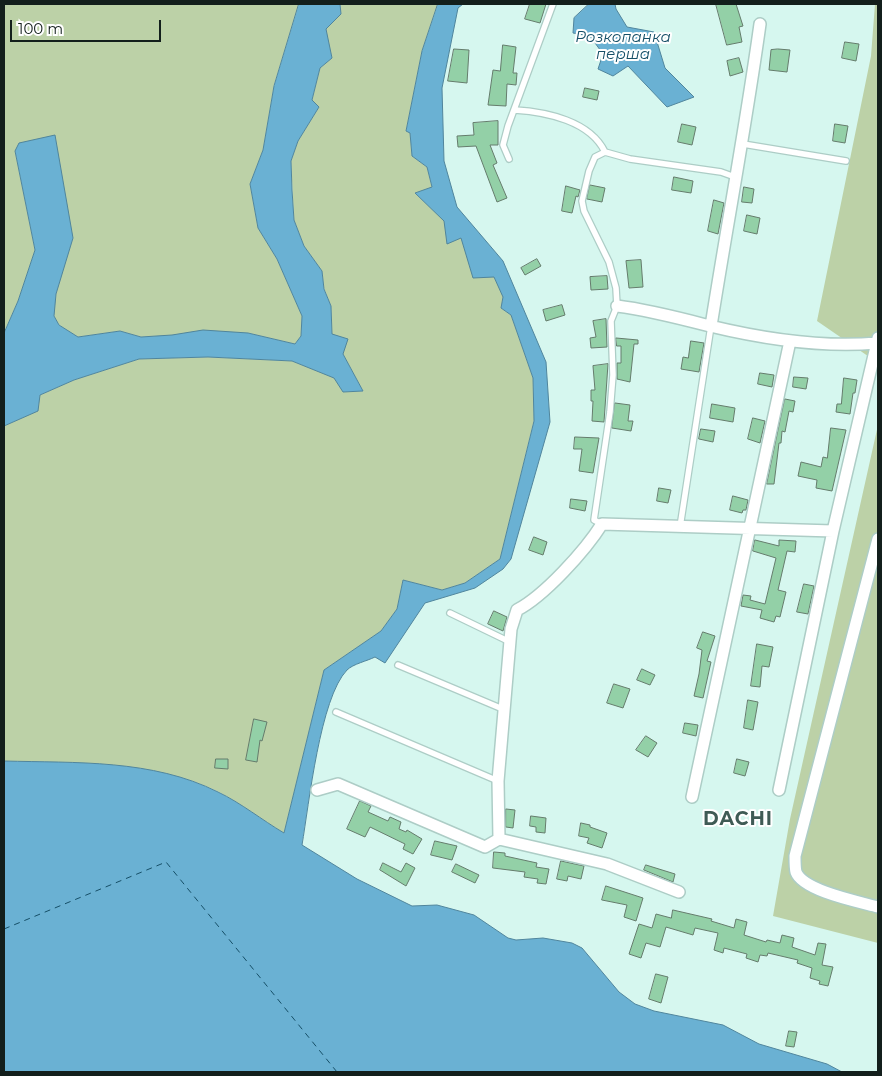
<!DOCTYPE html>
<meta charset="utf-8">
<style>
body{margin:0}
#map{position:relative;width:882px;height:1076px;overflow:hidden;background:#d6f7ef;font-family:Montserrat,sans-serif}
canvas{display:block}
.frame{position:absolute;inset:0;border:5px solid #131f1c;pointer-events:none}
.scale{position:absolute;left:10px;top:20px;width:151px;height:22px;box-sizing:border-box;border:2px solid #131f1c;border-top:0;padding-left:6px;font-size:15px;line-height:18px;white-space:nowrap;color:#131f1c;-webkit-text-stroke:4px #fff;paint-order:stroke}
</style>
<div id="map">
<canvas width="882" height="1076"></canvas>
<div class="frame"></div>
<div class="scale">100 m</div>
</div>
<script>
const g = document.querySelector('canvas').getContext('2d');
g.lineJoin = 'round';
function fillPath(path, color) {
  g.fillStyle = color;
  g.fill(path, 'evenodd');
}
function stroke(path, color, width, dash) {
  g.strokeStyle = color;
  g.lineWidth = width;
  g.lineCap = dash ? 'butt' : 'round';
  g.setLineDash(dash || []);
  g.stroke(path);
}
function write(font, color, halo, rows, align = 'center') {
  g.font = font + ' Montserrat,sans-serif';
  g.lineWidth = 4;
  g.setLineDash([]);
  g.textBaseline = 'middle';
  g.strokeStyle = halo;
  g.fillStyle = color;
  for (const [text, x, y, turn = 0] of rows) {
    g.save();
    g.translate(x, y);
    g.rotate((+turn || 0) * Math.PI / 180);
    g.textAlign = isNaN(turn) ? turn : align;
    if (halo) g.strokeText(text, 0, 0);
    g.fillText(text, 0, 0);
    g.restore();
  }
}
const green = new Path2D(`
 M4,4H299L274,85L263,150L250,184L258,228L277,259L302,316L301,336L295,344L248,333L141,337L120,331L78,337C70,332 58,327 55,318C49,305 68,253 73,238L15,151L35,250L18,301L4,332Z
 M340,4H438L422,51L406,131L410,132L412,156L427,167L432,188L415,193C436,213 498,268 503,296C503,299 502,304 501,308L511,315L533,378L534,420L500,559L465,583L442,590L403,580L397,609L381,631L324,670L284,833C262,820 241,804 219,792C153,760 75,763 4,761V426L37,411L40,395L74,380L139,359L208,357L292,361L335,378L343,392L363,391L332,334L331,306L324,288L322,271L304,246L294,220L291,161L298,141L319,107L312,100L320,68L332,58L325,29L341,14Z
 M875,4H878V363L817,321L871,56Z
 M878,425V943L773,916L790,819Z`);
const water = new Path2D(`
 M299,4H340L341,14L326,29L332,58L320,68L312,100L319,107L298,141L291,161L292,190L294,220L304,246L322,271L324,289L331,306L332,334L348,339L343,354L363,391L343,392L334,378L292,361L208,357L139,359L74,380L40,395L38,411L4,426V333L18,301L35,250L15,151L19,143L55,135L73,238L56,294L54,316L59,325L78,337L120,331L141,337L172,335L203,330L248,333L295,344L301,336L302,316L277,259L258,228L250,184L263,150L274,86Z
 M438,4H463L458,8L442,88L444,161L457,207L503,261L546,362L550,422L511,559L503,569L475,588L425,603L385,663L375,657C367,661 353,664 347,670C320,698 309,804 302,845L357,879L412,906L437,905L474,915L508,938L516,940L543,938L572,943L582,948L619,992L635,1004L654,1011L723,1025L759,1044L827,1064L842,1072H4V761C76,763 152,759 218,792C241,803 262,820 284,833L324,670L381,631L397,609L403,580L442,590L465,583L500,559L534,421L533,378L511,315L501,308L503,297L494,277L473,278L461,238L447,244L444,221L415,193L432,187L427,167L412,156L410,133L406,131L422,51Z
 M589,4H615L616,9L627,27L654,32L665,68L694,97L667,107L628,66L613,76L598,69L603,54L590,36L573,33L574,18Z`);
const ferry = new Path2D(`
 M4,929L166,862L337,1072`);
const building = new Path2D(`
 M530,4H546L540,23L525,19Z
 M716,4H736L743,26L739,27L742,42L727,45Z
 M845,42L859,44L856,61L842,58Z
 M503,45L516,47L513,73H517L516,85L507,84L506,106L488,105L493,70L500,71Z
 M454,49L469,50L467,83L448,81Z
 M778,49L790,50L787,72L769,70L771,50Z
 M739,58L743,72L730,76L727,61Z
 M585,88L599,91L597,100L583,97Z
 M498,121V145H490L497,163L493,165L507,198L497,202L476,146L458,147L457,136L474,135L473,123Z
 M682,124L696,127L692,145L678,142Z
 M835,124L848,126L845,143L833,141Z
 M674,177L693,181L691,193L672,190Z
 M590,185L605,188L602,202L587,199Z
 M566,186L580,190L578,197L576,196L572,213L562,211Z
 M744,187L754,189L752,203L742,202Z
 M714,200L724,203L718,234L708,231Z
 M747,215L760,218L757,234L744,231Z
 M537,259L541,266L525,275L521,268Z
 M641,260L643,287L629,288L626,261Z
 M607,276L608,289L591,290L590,277Z
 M562,305L565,315L546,321L543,310Z
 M606,319L607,347L591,348L590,338L596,337L593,321Z
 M616,338L638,340V344H634L630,382L617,379V363H621V346H617Z
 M691,341L704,343L699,372L681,369L683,357L688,358Z
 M608,364L604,422L592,421L593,401H591V390H595L593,366Z
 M760,373L774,375L772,387L758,384Z
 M794,377L808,378L806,389L793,387Z
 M844,378L857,380L855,393H853L850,414L836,412L837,404H841Z
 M785,399L795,401L793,412L789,411L785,432L782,431L781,443H779L774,484H767Z
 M615,403L630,405L628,421H633L631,431L612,428Z
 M712,404L735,408L733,422L710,418Z
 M753,418L765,421L760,443L748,439Z
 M831,428L846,430L832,491L816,488L817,480L798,476L801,462L821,467L823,457L827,458Z
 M701,429L715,431L713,442L699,439Z
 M575,437L599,438L593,473L579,471L582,449H574Z
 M659,488L671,490L668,503L657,501Z
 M733,496L748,500L746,510H743L742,513L730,510Z
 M571,499L587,501L585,511L570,508Z
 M534,537L547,542L543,555L529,550Z
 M755,540L779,546V540L796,541L795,552L787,551L778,590L786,592L780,617L776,616L774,622L760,618L762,610L741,606L743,595L751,596L750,600L765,604L776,558L753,551Z
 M804,584L814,586L808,614L797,612Z
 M494,611L507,617L503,631L488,624Z
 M703,632L715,636L707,661L711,662L703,698L694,696L699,674L702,650L697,648Z
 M757,644L773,647L769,667L762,666L760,687L751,686Z
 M642,669L655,675L650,685L637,680Z
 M614,684L630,689L623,708L607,703Z
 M748,700L758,702L753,730L744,728Z
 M254,719L267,722L262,741L260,740L257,762L246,760Z
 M685,723L698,725L696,736L683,733Z
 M646,736L657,743L648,757L636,750Z
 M216,759H228V769L215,768Z
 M737,759L749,762L745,776L734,773Z
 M360,801L371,806L368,812L388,821L390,817L401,822L399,829L406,832L407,830L422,839L413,854L403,849L405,844L370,827L365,837L347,829Z
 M506,809L515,810L513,828L506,827Z
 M531,816L546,818L545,833L536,832V827L530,826Z
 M581,823L590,825V827L607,833L602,848L587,843L589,838L579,836Z
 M435,841L457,846L452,860L431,855Z
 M494,852L505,853V856L537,863L536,867L549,869L546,884L537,883L538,879L524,877L525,872L493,868Z
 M561,861L584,866L581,879L568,876L567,881L557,879Z
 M383,863L401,872L406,863L415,868L406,886L380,870Z
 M456,864L479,875L475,883L452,872Z
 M646,865L675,874L673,882L644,870Z
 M606,886L643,898L636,921L624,917L627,905L602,900Z
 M673,910L712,919L711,921L734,928L736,919L747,922L744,935L766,942L767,940L780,943L782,935L794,938L792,947L815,955L818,943L826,944L822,965L833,967L828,986L819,984L820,981L810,978L812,968L797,963L798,960L768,953L767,956L760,955L758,962L746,958L747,954L724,948L723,953L714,950L718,933L695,928L693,935L666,927L660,947L646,943L641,958L629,954L639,924L652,928L656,914L671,918Z
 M656,974L668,977L661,1003L649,999Z
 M789,1031L797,1032L794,1047L786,1046Z`);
const service = new Path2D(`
 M515,110C547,112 590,121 605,152L595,157L589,171L582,201L584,211L609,262L616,288L617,306L611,321L613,375L610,412L594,520L602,524
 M743,144L846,161
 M605,152L630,159L721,172L735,177
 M509,159L503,145L508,126L553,4
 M680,527L711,326
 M450,613L510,642
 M398,665L505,710
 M336,712L498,781`);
const minor = new Path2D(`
 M617,306C649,310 679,318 710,326C764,339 821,348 877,343
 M711,326C727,225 746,125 760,24
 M878,539L795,856C795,861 795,868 796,872C803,891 860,902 878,907
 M317,790L338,784L485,847L499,839L607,864L679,892
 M779,790L833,531
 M692,797L790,341
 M499,839L498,781L511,629L517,610C544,596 585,551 602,524L833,531L878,338`);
const waterNames = [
 ["Розкопанка",623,38],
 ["перша",623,55]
];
const districtNames = [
 ["DACHI",738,819]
];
fillPath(green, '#bcd1a7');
fillPath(water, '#6ab1d3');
stroke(water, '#50859c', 1);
stroke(ferry, '#164f67', 1, [6, 5]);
fillPath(building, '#93d0a7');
stroke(building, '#657c6c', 1);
stroke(service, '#adcdc6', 8);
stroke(minor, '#adcdc6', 14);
stroke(service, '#fff', 5.5);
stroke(minor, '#fff', 11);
write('italic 15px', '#164f67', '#fff', waterNames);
g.letterSpacing = '1px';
write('bold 19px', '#3f5b55', '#fff', districtNames);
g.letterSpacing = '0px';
</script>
